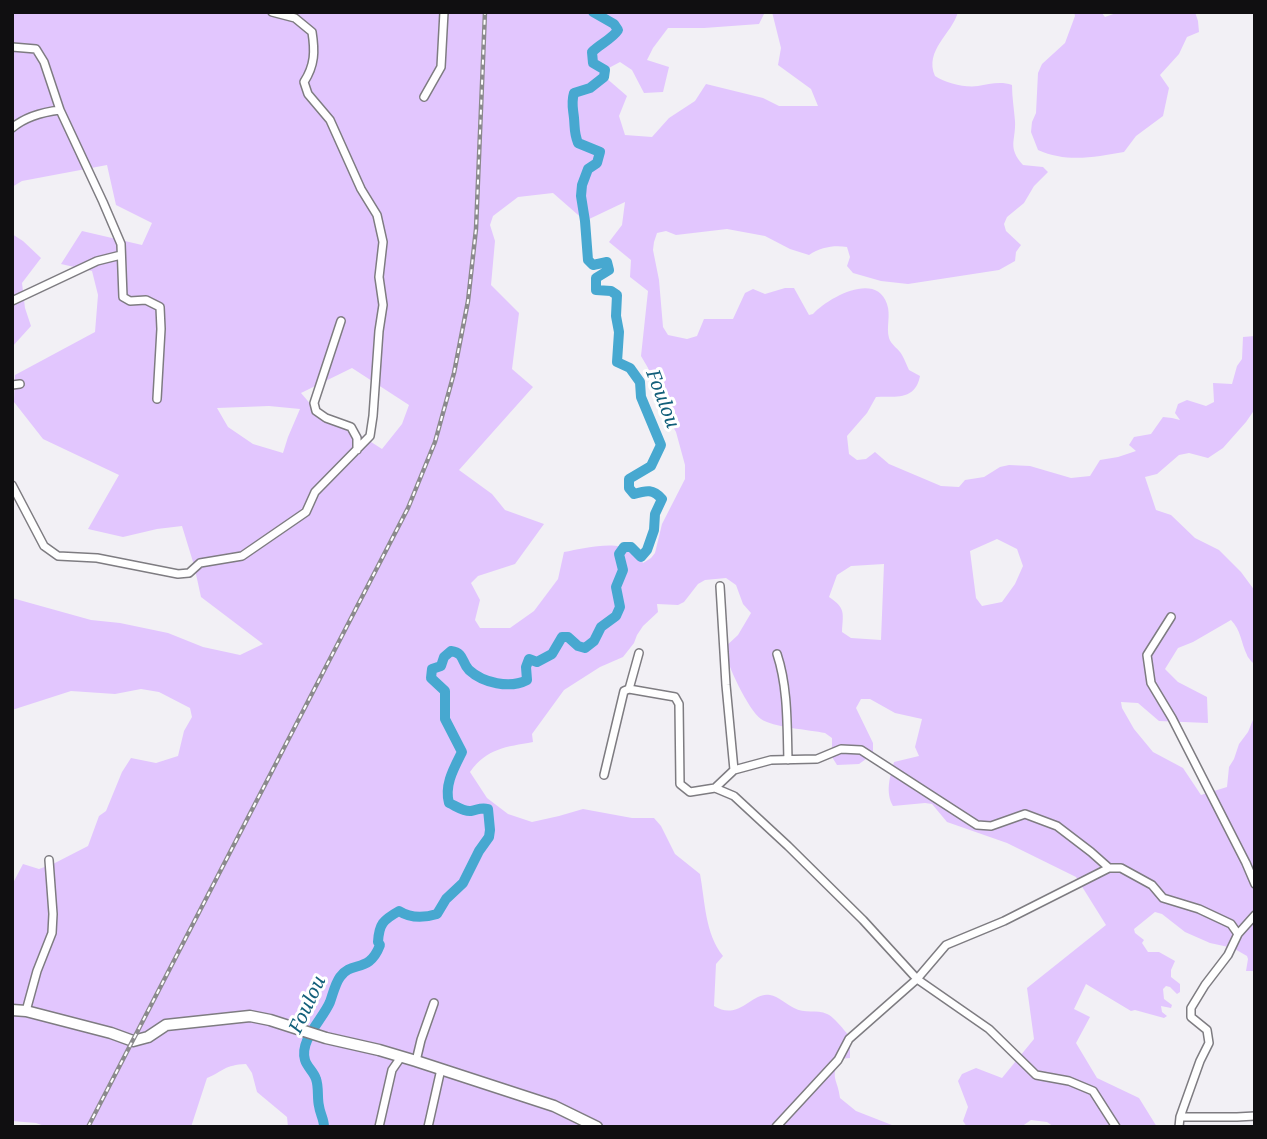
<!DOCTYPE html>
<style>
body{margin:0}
#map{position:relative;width:1267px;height:1139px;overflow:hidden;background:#f2f0f5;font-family:"Noto Serif",serif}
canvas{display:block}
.frame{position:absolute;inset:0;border:14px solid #100f11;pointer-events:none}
</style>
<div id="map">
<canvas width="1267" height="1139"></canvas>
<div class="frame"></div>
</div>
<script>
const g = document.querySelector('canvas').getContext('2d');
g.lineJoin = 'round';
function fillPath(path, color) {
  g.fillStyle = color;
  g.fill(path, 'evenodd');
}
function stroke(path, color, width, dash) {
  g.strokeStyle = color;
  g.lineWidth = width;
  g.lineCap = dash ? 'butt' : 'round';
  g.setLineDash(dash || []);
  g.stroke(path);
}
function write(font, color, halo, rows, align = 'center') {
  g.font = font + ' "Noto Serif",serif';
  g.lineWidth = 6;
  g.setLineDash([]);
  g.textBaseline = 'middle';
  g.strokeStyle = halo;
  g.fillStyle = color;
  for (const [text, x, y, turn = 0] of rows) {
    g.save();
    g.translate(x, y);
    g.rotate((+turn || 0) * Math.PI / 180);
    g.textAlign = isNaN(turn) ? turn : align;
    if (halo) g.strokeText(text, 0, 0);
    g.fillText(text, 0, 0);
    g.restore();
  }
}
const green = new Path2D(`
 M12,12H765L759,24L704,28H668L653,48L647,60L669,67L663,92L644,93L632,70L620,62L605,70V77L627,96L619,116L625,135L652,137L669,118L695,101L706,84L763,98L779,106H818L811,89L778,65L781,48L772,12H958C952,34 924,50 935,76C946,83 965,88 978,86C989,84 1001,81 1012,85C1012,97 1014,109 1015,121C1016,141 1007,147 1023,165L1043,167L1048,172L1034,186L1024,203L1007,217L1004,224L1006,231L1021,245L1016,252L1015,261L999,270L908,284L881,281L853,273L847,266L850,257L847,247C834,245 821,247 809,255L790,249L765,236L727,229L676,235L666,231L657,233L654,242L653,250L659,280L663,327L668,335L687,339L697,336L704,319H733L745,293L753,289L765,294L785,288H794L809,315L813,314C828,298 876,271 887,304C891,315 886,327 889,338C891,345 899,349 902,355C905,360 907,366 909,370L920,376C915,401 896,396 876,397L867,413L847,436L849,454L857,460L866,459L875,452L889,464L941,486L959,487L965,480L984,477L1000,467L1009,465L1030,466L1071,478L1090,476L1100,460L1118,457L1136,451L1129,445L1134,437L1151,434L1163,417L1172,418L1180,420L1175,413L1178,404L1187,400L1206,406L1214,402L1213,383L1232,384L1237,366L1242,359L1243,337L1255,336V409L1246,422L1223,448L1208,458L1189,453L1179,455L1157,474L1145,477L1156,510L1171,515L1195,538L1219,550L1241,572L1255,591V665C1254,664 1247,657 1247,655C1241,643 1241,630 1231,620L1193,642L1178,648L1165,669L1178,682L1207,697L1208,723L1159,721L1138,703L1121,702L1122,708L1134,729L1153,752L1183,768L1201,795L1227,787L1229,767L1234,759L1239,744L1248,732L1255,715V971H1246L1248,959L1247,956L1233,948L1210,943L1185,932L1162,914L1155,912L1134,929L1135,933L1144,940L1142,943L1148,952H1159L1175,961L1171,970V977L1180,984V992L1177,994L1170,987L1166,986L1163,989L1164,999L1172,1005L1171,1008L1161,1006L1162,1012L1167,1016L1164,1018L1135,1010L1131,1011L1086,984L1074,1009L1090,1017L1076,1043L1097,1078L1139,1098L1157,1127H1054L1047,1122L1031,1120L1021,1127H967L963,1121L968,1107L958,1081L962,1074L976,1068L1002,1078L1034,1039L1027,988L1106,925L1076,877L1007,843L947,822L932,804L925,803L893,806C885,792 890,777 894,762L919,756L915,747L922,719L895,713L870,699H861L856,708L873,743V754L859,764L837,765L832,757V738L825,733C810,730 772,727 761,719C749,711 726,663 724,648L738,635L751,613L743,604L736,585L726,578L705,580L698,584L684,602L678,605L657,604L658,612L643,626L637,635L634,643L623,657L600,667L564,690L532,734L533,742C506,747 487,748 470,772L487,798L508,814L532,822L559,816L583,809L632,818H654L661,826L675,854L700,874C705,901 705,934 723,956L716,964L714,1006C739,1022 752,991 770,995C778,996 787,1005 794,1008C804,1014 817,1009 827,1014C833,1016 845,1031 850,1037V1058L839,1059C830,1080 838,1079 840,1098L856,1111L897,1127H288L287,1117L257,1092L252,1073L246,1064C224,1065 224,1071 207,1078L191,1127H47L36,1123L12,1121V885L23,864L39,869L53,864L88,846L99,816L106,811L122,772L131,758L156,763L178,756L184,731L192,717L190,708L159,692L141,689L115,694L71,691L12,710V598L91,620L120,623L168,633L203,647L240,655L263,644L201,597L194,565L182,526L157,529L123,537L88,529L119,475L43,439L14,402L15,375L95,332L98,295L92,271L61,264L82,231L142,245L152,223L116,205L107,165L22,181L12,187ZM553,193L585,221L625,202L622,225L609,242L631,260L630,277L648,291L641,356L648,368L658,401L676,432L685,465V479L662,524L655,553L651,558L643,563C632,535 587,548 564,552L558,579L534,611L510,628H480L475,620L480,600L471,583L478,576L515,564L544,524L505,510L492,494L459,470L533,387L512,369L519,313L491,285L495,241L490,225L493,216L518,197ZM352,368L409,405L402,424L382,449L357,433L319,414L301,393ZM269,406L300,409L288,437L283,453L253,444L228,427L217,408ZM997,539L1017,549L1023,566L1015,584L1002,602L982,606L976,598L970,551ZM884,564L881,640L851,638L842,632C843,613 846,608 829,597L837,575L851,566Z
 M1074,12H1101L1105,17L1119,12H1195L1198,21L1199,32L1187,37L1179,54L1160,75L1169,88L1163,116L1136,136L1124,152C1095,157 1067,163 1038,150L1031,132L1032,122L1036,113L1038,73L1042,64L1065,43L1075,16Z
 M12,234L23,241L41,258L22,283L25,308L31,326L12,347Z`);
const river = new Path2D(`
 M324,1127C324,1119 320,1114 319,1106C317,1098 319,1087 316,1079C314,1072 307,1067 305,1060C299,1040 323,1019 330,1002C333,994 335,984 340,977C352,960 369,974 380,945L378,942C379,924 383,920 399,911C410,918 424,918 437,914L446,899L463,883L479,851L489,837L490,830L488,809C480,807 478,810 471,811C464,812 456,806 449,803C444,785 454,768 462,752L445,719V691L431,678L432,669L441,666L444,657L451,651C465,653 461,662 469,670C483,683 510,689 527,680L526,667L529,659L537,662L552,654L562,637H568L578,646L585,648L594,641L601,627L616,616L620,607L616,587L623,570L619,554L624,547H631L641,557L647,550L654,530L655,514L662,499C653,489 647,490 634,494L629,488V479L651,466L661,445L641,397L640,382L630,368L617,362L619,332L616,316L617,295L611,291L596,290V278L609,270L607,262L593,265L588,260L585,221L581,196L582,185L588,169L597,163L600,152L578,143C574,133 575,129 574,118C573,108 571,103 574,93L590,88L604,77L605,70L593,63L592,52C600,44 612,39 618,30L614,24L593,12`);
const street = new Path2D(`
 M12,47L36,49L44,62L60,110L103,202L121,244L123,297L130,301L146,300L160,307L161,329L157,399
 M424,97L441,67L444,12
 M12,128C25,117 43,112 60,110
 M12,301L97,261L121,255
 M341,321L314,403L316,411L326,418L351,427L357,438V450
 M12,385L20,384
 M12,485L44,546L58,556L97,558L178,574L189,573L200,563L242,556L306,512L315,492L370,436L373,416L379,331L383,305L379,277L383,242L377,215L361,189L330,120L308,94L304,82C315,65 315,51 312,32L295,18L272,12
 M720,586L726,685L734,770
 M1171,617L1147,655L1151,683L1172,718L1246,863L1255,884
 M777,654C788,687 787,725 788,760
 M629,689L675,697L679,704L680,784L690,792L715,788L734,796L788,846L863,920L917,979L989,1029L1036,1075L1069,1081L1093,1091L1116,1127
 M604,775L624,691L629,689L639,653
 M715,788L734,770L771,760L817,759L841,749L861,750L977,825L991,826L1025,814L1057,826L1091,852L1109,868
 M26,1011L37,971L52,933L53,914L49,860
 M416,1061L421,1040L434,1003
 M1180,1117H1237L1255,1116
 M379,1127L392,1070L401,1057
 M428,1127L441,1069
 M776,1127L838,1060L849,1039L917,979L946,945L1004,921L1109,868H1121L1152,885L1163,898L1199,909L1231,924L1238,934
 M1179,1127L1180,1117L1200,1061L1209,1043L1207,1030L1191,1017V1008L1205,985L1228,955L1238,934L1255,915`);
const secondary = new Path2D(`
 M12,1010L26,1011L111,1033L133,1041L148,1037L166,1025L250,1016L270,1020L326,1038L379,1050L416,1061L554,1106L597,1127`);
const rail = new Path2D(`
 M88,1127L408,508L435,442L454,373L468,301L476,229L485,12`);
const waterNames = [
 ["Foulou",662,399,69],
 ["Foulou",308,1005,-65]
];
fillPath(green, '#e2c6fe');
stroke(river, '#47a8d0', 10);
stroke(street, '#7e7c81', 10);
stroke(secondary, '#7e7c81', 13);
stroke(street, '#fff', 7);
stroke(secondary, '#fff', 10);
stroke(rail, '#8b8a8d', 4.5);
stroke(rail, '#fff', 2, [5]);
write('italic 19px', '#125f7a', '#fff', waterNames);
</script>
